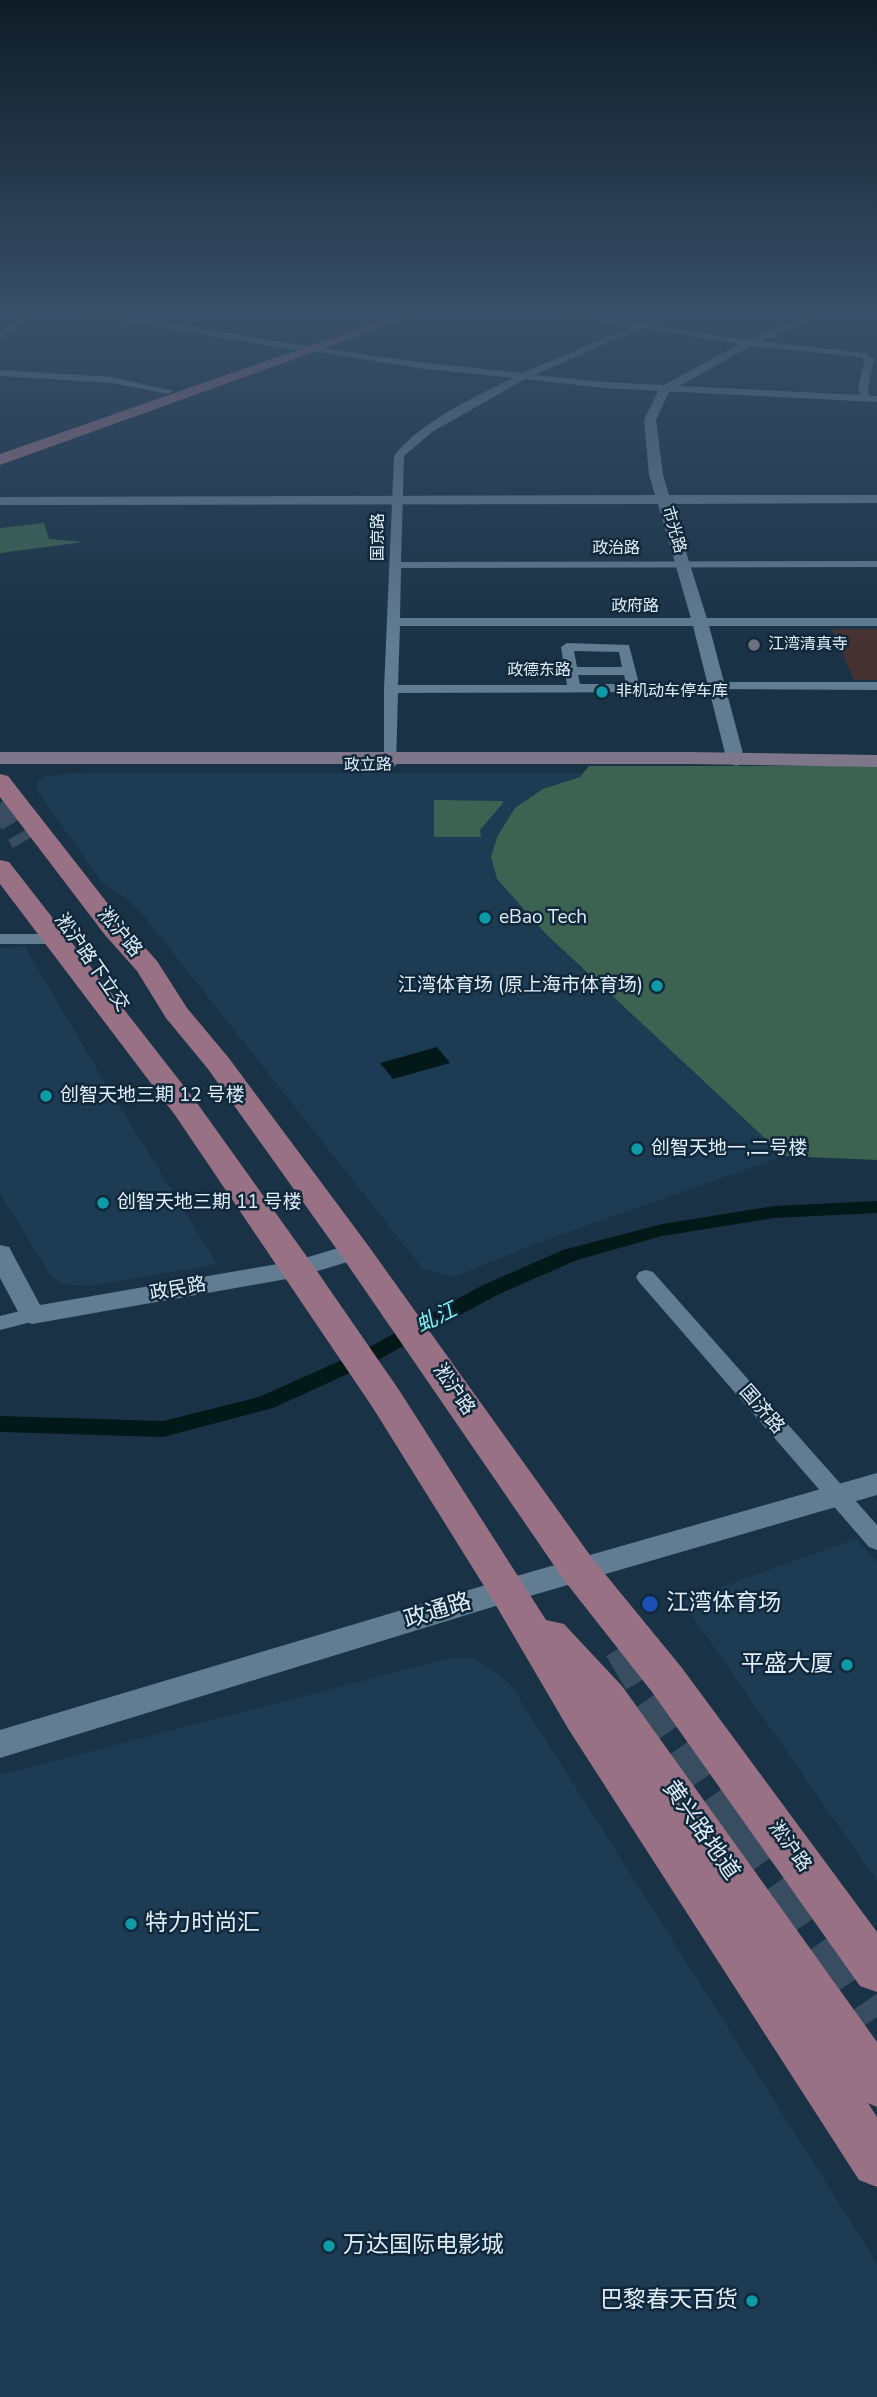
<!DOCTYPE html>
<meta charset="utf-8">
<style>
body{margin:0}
canvas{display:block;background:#1a3245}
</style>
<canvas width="877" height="2397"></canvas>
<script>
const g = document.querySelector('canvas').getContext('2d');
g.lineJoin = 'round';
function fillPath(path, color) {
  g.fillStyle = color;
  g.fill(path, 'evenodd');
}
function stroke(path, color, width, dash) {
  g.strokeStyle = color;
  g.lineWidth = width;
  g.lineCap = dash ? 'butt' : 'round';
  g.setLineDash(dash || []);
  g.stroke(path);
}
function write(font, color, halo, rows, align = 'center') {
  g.font = font + ' "Nunito Sans","Noto Sans SC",sans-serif';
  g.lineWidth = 5;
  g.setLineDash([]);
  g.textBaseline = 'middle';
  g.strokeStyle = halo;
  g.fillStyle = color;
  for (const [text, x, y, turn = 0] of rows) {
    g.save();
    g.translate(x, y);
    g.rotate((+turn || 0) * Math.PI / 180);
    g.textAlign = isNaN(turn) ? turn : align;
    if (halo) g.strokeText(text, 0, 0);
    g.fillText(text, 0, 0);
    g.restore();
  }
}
const built = new Path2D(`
 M84,773H582L580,777L543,789L497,837L491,857L497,879L546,934L784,1156L537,1243L454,1277L423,1269L144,916L125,897L103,884L37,790L38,781L47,776Z
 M25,947L98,1071L217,1264L89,1286L62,1284L51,1276L0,1193V948Z
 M856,1539L877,1562V1881L682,1601Z
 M451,1658H472L501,1676L512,1687L877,2263V2397H0V1775Z`);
const education = new Path2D(`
 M832,629H877V680H854Z`);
const green = new Path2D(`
 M44,523L49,539L84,542L0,553V528Z
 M589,766H877V1160L784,1156L546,934L497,879L491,857L497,837L515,808L543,789L580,777Z
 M434,800L503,801V803L480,830L481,837H434Z`);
const water = new Path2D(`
 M437,1047L450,1063L393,1079L380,1063Z`);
const canal = new Path2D(`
 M877,1201V1213L774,1218L662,1236L577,1260L497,1295L376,1361L273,1408L163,1437L0,1432V1416L163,1421L259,1397L362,1351L483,1285L563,1250L662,1224L774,1206Z`);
const primaryTunnelFar2 = new Path2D(`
 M0,803L23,842`);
const primaryTunnelFar1 = new Path2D(`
 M623,1646L652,1695L740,1821`);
const primaryTunnel = new Path2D(`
 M739,1819L877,2017`);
const minor = new Path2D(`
 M28,312H37L0,339V332Z
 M551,312C580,310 609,322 638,323C652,323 665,312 680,312L651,325L749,340L866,353L874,359L868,387L869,396H877V402L604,388L525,379L432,432L404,456L401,562L877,561V567L401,568L400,618H877V626H400L398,685H567L561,647L567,643L629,645L639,684H688L694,688L688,692L398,693L396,765L389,769L384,768V689L394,456C420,422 474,397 513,378L417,368L289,347L293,344L417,362L522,373L631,327ZM642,328L749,346L861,357L865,360L858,387L860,395L604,382L534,375ZM574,651L619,652L622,667H577ZM578,675H624L626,684H580Z
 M0,370L112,377L173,391L168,394L112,383L0,376Z
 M715,682H877V690L710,689L709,686Z
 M0,934H55L63,939L55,944H0Z
 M646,1270L653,1272L877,1525V1550L869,1547L639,1282L636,1277L639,1272Z
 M32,1308L39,1310L42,1315L39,1320L0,1330V1316Z`);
const tertiary = new Path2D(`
 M84,312H105L293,344L299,347L293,350L89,315Z
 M814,312H827L753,345L669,392L656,420L663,475L669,495H877V503L671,504L708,622L745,761L736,766L727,761L692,622L658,504L0,505V497L655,495L649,475L644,420L660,387L745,341Z
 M355,1243L364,1245L368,1251L364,1257L298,1277L32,1324L23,1321L0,1278V1245L9,1247L40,1305L295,1261Z
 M877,1473V1495L499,1605L0,1758V1730L499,1581Z`);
const secondary = new Path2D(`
 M0,752H690L877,755V767L690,764H0Z`);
const primary = new Path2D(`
 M406,312H425L0,465V454Z
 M0,774L8,776L123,923L157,961L187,1008L228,1057L367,1244L592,1558L682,1668L877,1932V1992L860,1986L652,1692L564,1580L343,1258L208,1069L166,1018L137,971L105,935L0,797Z
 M0,860L9,862L197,1103L310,1261L399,1390L546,1620L564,1624L622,1686L877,2042V2107L868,2103L877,2117V2187L859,2180L569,1730L494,1602L373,1408L175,1115L0,884Z`);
const markers = [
 [754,645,7,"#6b7280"],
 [602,692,7,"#0f9aa8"],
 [485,918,7,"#0f9aa8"],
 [657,986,7,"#0f9aa8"],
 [46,1096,7,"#0f9aa8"],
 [637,1149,7,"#0f9aa8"],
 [103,1203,7,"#0f9aa8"],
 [650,1604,9,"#1a4fb4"],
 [847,1665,7,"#0f9aa8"],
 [131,1924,7,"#0f9aa8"],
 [329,2246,7,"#0f9aa8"],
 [752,2301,7,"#0f9aa8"]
];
const farStreetnames = [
 ["市光路",673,530,74],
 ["国京路",379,537,-90],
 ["政治路",616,549],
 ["政府路",635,607],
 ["政德东路",539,671],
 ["政立路",368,766,-1]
];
const farPoinames = [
 ["江湾清真寺",768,645],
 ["非机动车停车库",616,692]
];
const poiNames = [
 ["eBao Tech",499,918],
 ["江湾体育场 (原上海市体育场)",643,986,"right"],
 ["创智天地三期 12 号楼",60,1096],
 ["创智天地一,二号楼",651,1149],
 ["创智天地三期 11 号楼",117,1203]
];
const streetNames = [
 ["淞沪路",119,933,50],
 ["淞沪路下立交",91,963,55],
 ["政民路",178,1290,-10],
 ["淞沪路",453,1390,55],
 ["国济路",761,1410,49],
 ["淞沪路",789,1847,54]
];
const waterNames = [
 ["虬江",437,1319,-26]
];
const nearPoinames = [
 ["江湾体育场",666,1604],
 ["平盛大厦",833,1665,"right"],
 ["特力时尚汇",145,1924],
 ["万达国际电影城",343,2246],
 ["巴黎春天百货",738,2301,"right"]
];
const nearStreetnames = [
 ["政通路",438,1612,-17],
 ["黄兴路地道",700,1831,55]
];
fillPath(built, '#1d3b53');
fillPath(education, '#463131');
fillPath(green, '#3c6352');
fillPath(water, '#031818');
fillPath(canal, '#031818');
stroke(primaryTunnelFar2, '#384e60', 24, [24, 12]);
stroke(primaryTunnelFar1, '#384e60', 39, [39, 19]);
stroke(primaryTunnel, '#384e60', 50, [50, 24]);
fillPath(minor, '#627c92');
fillPath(tertiary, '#627c92');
fillPath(secondary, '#7e768b');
fillPath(primary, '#997184');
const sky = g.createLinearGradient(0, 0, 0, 647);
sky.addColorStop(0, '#0e1c26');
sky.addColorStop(0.48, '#384f68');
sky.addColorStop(1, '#384f6800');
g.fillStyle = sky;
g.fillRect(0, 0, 877, 647);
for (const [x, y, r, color] of markers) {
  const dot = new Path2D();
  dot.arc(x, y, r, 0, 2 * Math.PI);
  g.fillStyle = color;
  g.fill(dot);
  stroke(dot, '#10283a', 2.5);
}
write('16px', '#dfedfa', '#10283a', farStreetnames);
write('16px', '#dfedfa', '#10283a', farPoinames, 'left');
write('19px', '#dfedfa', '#10283a', poiNames, 'left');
write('19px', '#dfedfa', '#10283a', streetNames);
write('italic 21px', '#87f1f1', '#10283a', waterNames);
write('23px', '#dfedfa', '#10283a', nearPoinames, 'left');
write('23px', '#dfedfa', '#10283a', nearStreetnames);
</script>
